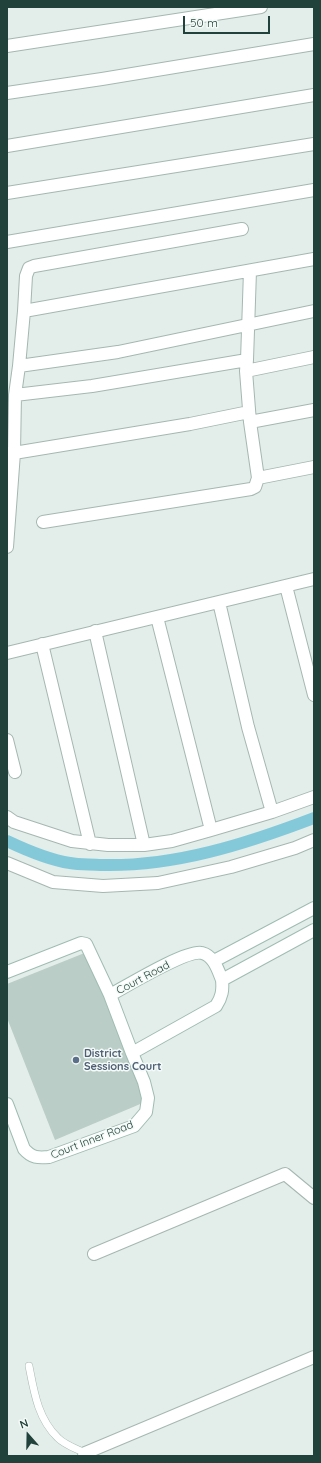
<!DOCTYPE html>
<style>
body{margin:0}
#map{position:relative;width:321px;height:1463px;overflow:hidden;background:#e3eeea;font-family:Quicksand,sans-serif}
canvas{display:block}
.frame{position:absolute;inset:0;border:8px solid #20423a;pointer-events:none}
.north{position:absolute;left:8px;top:1415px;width:40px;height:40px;-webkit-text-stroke:3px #f4faf7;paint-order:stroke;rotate:340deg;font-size:11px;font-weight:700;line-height:16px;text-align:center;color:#20423a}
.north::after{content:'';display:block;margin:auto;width:14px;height:18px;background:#20423a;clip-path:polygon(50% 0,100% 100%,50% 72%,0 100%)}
.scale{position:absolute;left:183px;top:16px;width:87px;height:18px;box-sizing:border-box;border:2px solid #20423a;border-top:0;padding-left:5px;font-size:12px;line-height:14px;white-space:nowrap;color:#20423a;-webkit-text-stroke:3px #f4faf7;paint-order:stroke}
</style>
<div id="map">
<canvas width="321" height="1463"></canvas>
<div class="frame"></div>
<div class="north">N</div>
<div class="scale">50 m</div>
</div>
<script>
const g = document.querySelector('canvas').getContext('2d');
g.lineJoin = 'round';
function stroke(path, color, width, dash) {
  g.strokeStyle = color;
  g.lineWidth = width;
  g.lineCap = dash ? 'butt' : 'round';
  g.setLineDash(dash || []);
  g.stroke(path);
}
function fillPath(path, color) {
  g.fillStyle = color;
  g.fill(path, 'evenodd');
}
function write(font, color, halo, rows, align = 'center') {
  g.font = font + ' Quicksand,sans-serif';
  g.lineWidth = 3;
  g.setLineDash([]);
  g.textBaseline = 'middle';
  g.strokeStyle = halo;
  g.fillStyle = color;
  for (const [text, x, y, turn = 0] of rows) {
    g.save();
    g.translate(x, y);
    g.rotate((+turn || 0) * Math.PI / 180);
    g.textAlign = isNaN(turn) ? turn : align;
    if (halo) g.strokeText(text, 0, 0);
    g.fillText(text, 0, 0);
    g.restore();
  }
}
const canal = new Path2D(`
 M7,841C26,850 49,860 70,863C80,865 91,864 101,865C174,867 246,844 314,818`);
const building = new Path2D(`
 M87,952L145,1102L55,1140L7,1018V984Z`);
const lane = new Path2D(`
 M29,1366C34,1392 38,1419 58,1438C65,1445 77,1449 85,1453`);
const street = new Path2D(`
 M7,46L261,7
 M7,93L102,79L314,44
 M7,146L314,95
 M7,193L314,144
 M7,242L314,190
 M314,259L24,311L19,366L118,352L314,311
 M24,311L26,276L29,268L34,266L242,229
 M247,360L250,271
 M19,366L15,395L92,386L247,360L246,371L314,357
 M246,371L250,422L258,478L314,467
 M15,395L14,453L190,424L249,412
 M250,422L314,410
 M7,453H14L7,547
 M43,522L251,489L255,487L258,478
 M286,586L314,695
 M219,602L248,727L272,812
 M157,617L211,830
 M95,631L144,845
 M42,644L90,844
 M7,653L314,579
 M7,740L15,772
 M7,817L14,822L72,841L108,845H144L172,841L211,830L272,812L314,797
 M7,863L53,882L103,886L158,883L231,867L295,848L314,840
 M94,1254L285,1174L314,1198
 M84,1456L85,1453L90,1451L314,1357`);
const secondary = new Path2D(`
 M214,961L314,908
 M7,972L81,943L86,944L110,995
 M222,980C218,970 214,956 202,953C187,949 127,986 110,995L132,1053L216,1006C222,997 223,990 222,980L314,930
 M7,1104L24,1149C32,1158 38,1158 49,1157L134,1126L146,1112L148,1098L144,1082L132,1053`);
const markers = [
 [76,1060,4,"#5c6f8a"]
];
const streetNames = [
 ["Court Road",143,978,-28],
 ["Court Inner Road",92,1140,-21]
];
const serviceNames = [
 ["District",84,1054],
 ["Sessions Court",84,1067]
];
stroke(canal, '#84c9da', 12);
fillPath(building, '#bacdc6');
stroke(lane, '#a5b7b2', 8);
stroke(street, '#a5b7b2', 14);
stroke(secondary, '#9fbcb3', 14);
stroke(lane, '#fff', 7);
stroke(street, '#fff', 12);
stroke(secondary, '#fff', 12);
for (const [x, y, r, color] of markers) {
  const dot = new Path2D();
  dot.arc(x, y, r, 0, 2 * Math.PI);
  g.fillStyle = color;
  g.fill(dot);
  stroke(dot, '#f4faf7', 1.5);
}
write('11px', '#20423a', '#f4faf7', streetNames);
write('bold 11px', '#4e5e75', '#f4faf7', serviceNames, 'left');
</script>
